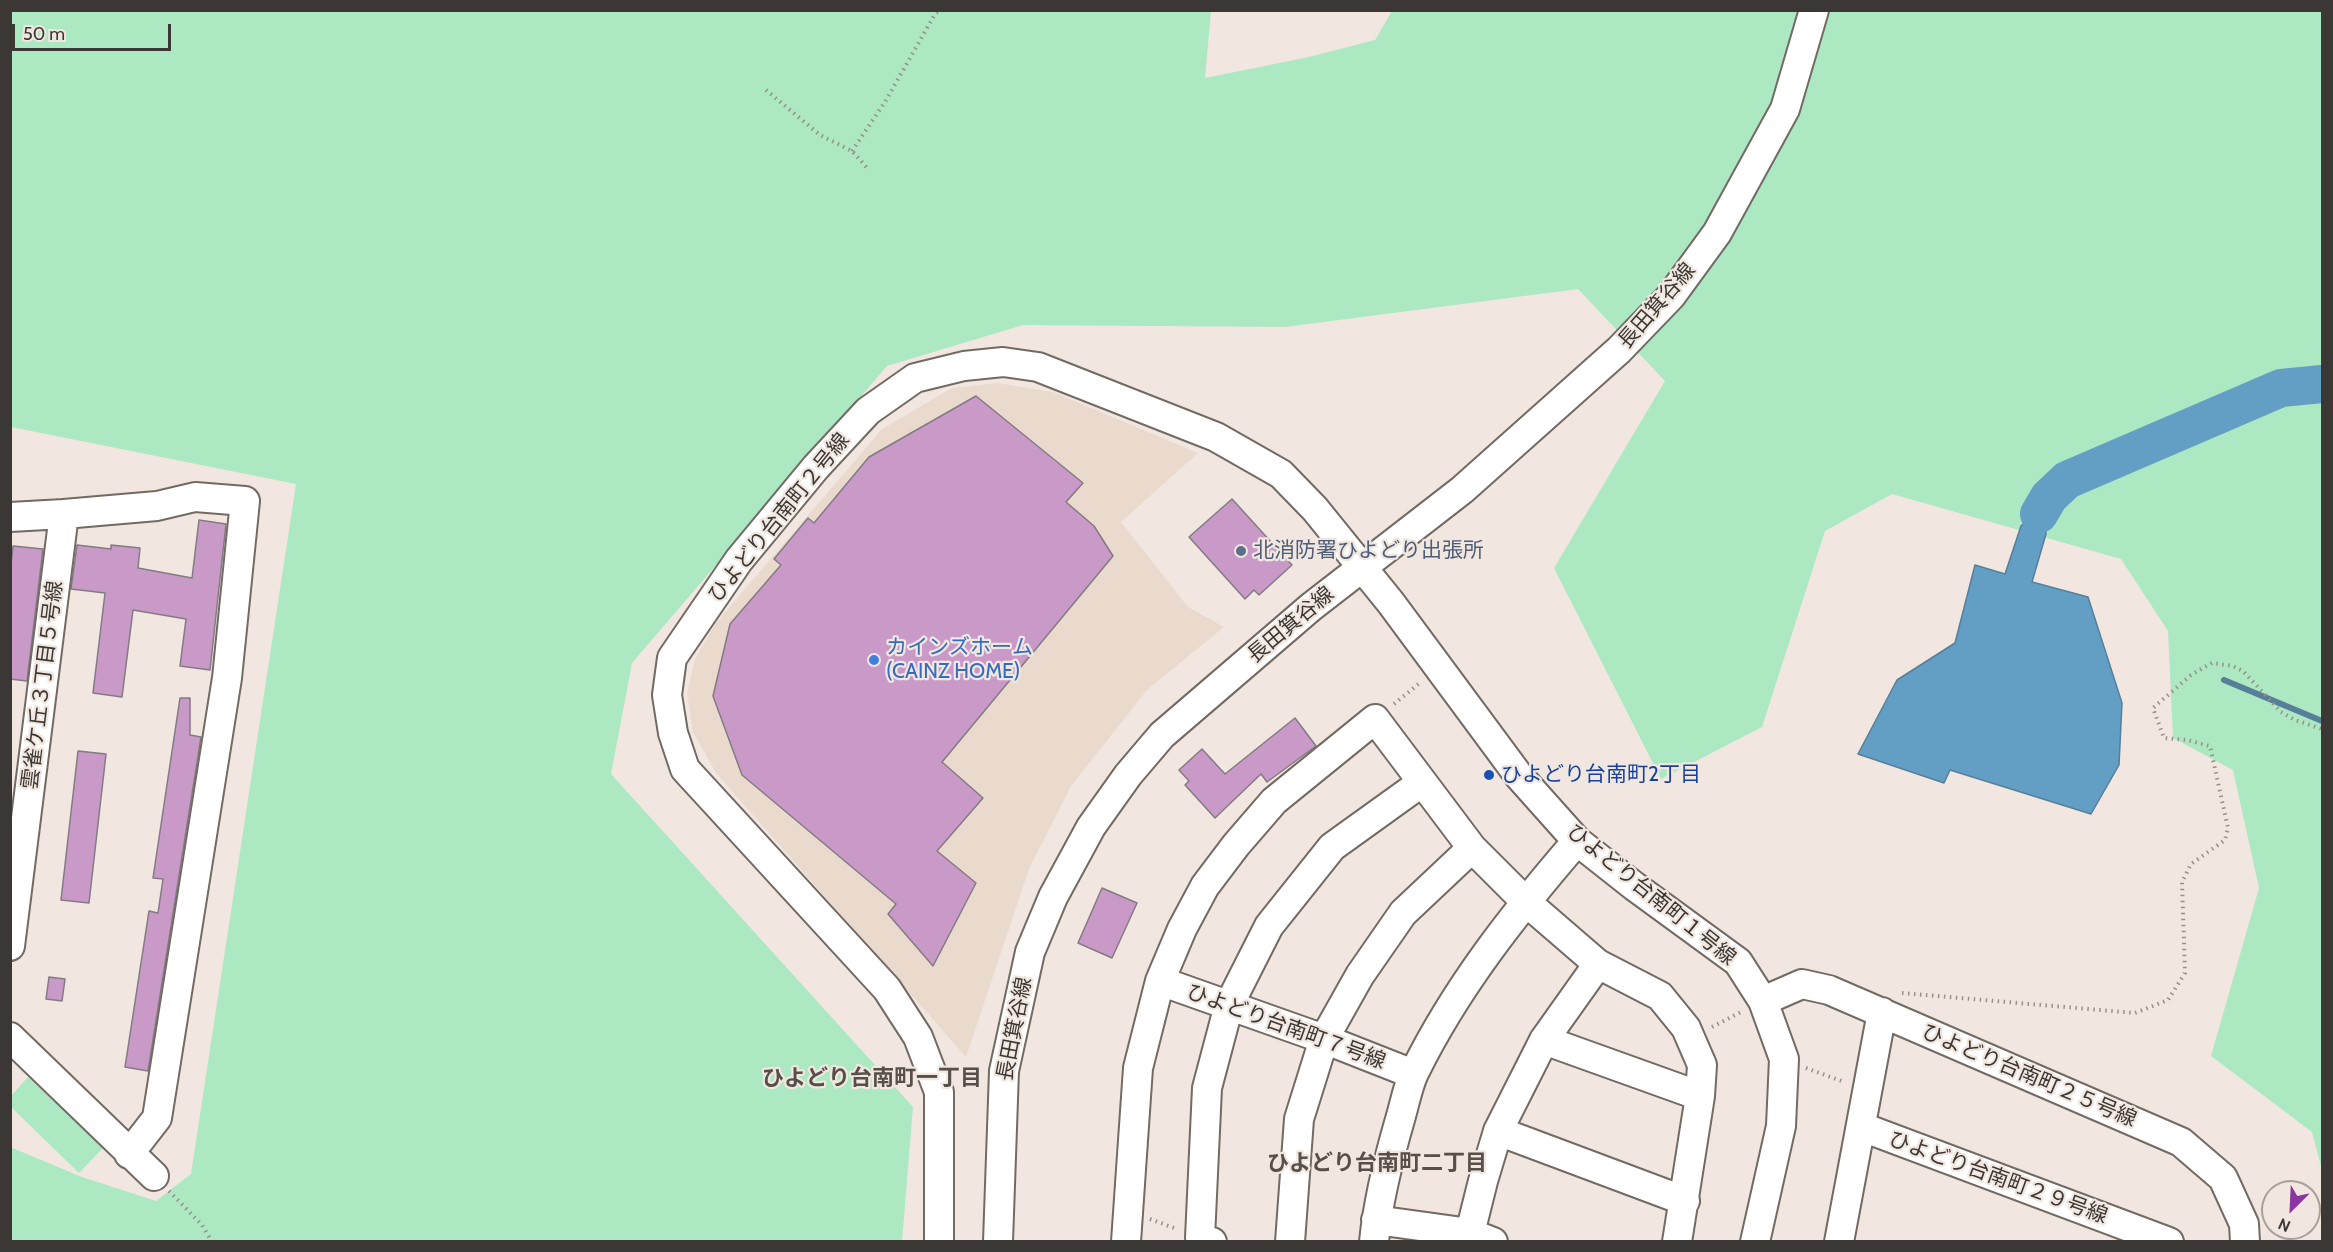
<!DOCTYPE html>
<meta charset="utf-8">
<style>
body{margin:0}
#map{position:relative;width:2333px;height:1252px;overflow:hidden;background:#f1e7e0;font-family:Cabin,sans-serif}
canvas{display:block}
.frame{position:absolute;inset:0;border:12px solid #3b3734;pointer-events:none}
.north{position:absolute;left:2261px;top:1180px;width:60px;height:60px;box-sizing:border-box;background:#f1e7e0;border:2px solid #a8a19b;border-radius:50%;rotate:204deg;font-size:16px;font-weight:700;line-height:24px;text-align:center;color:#3b3734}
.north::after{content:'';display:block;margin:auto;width:21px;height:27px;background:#8c35a2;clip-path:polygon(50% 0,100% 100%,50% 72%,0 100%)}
.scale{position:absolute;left:12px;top:24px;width:159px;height:27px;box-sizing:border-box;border:3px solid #3b3734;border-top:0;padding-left:8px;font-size:18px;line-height:21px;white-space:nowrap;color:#3b3734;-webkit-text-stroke:4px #f1e7e0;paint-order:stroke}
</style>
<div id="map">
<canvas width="2333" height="1252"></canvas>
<div class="frame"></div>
<div class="north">N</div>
<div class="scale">50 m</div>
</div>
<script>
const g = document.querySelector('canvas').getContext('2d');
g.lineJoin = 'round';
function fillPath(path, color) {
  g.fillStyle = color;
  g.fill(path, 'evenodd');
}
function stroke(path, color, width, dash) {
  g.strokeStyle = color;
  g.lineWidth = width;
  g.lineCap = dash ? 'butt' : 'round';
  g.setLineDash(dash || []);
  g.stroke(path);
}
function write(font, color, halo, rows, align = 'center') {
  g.font = font + ' Cabin,"Noto Sans JP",sans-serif';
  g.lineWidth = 4.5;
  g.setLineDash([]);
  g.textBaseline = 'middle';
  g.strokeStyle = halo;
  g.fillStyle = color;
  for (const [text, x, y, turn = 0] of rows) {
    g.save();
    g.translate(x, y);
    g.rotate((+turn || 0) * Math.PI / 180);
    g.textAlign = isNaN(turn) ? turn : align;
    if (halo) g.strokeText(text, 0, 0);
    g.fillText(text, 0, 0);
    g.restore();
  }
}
const built = new Path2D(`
 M997,383L1053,392L1198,453L1121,522L1188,607L1224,627L1147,690L1071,786L1029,869L966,1057L716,773L693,732L687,693L695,659L715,624L882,429L952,388Z`);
const green = new Path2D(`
 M11,11H1211L1205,78L1309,57L1375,40L1392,11H2322V1170L2312,1132L2211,1056L2259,888L2233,770L2173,738L2168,631L2121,559L1892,494L1825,531L1762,727L1661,779L1554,568L1665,381L1578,289L1285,327L1023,325L887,366L632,663L611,774L913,1107L902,1241H11L10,1147L82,1177L156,1201L191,1174L296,484L11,427Z
 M28,1077L103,1148L79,1173L11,1107V1096Z`);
const water = new Path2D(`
 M2035,513L2044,515L2046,534L2032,582L2088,597L2122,703L2119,765L2091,814L1950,770L1944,783L1858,754L1897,680L1955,643L1975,565L2005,574L2021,526Z`);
const stream = new Path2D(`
 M2224,680L2322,721`);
const river = new Path2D(`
 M2039,514L2049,497L2067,480L2281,388L2322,384`);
const building = new Path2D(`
 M976,396L1083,483L1066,502L1094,526L1113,556L942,762L983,798L937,851L976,883L933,966L888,914L896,904L742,775L713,696L730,624L781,565L774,559L808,518L814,523L869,457Z
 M1232,499L1292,565L1259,595L1254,590L1245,599L1189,537Z
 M199,520L226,524L210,670L180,666L186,619L133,610L122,697L93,693L105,593L71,589L77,545L111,549V545L140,548L138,568L192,578Z
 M13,546L43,549L27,681L10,679V574Z
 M180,698H190V735L201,737L148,1071L125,1067L149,911L158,913L163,879L153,878Z
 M1295,718L1316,746L1267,782L1261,774L1215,818L1185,785L1189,781L1179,770L1202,749L1225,774Z
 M78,751L106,754L89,903L61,900Z
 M1102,888L1137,903L1112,958L1078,943Z
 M49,977L65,979L62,1001L46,999Z`);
const path = new Path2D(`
 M766,90L820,135L852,151L869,170
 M852,151L885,102L935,14L940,10
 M1394,704L1421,682
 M1902,993L2135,1013L2168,1000L2185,973L2182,882L2191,864L2225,840L2228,828L2210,746L2187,740L2164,738L2153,708L2191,675L2212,663L2233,666L2243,671L2281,712L2295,720L2322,729
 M1712,1027L1743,1011
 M1806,1068L1844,1082
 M169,1191L202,1225L212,1242
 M1150,1219L1177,1229`);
const minor = new Path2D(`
 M64,514L157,506L195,497L245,501L227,678L157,1118L129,1154
 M10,517L64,514L10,946
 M1160,981L1324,1039L1413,1074
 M1763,1001L1802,984L1829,990L2181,1142L2223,1178L2244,1224L2245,1242
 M10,1037L154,1176
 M1544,1040L1700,1096
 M1862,1127L2169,1242
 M1498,1131L1685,1201
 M1376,1220L1470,1233L1493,1242
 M1470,1233L1483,1181L1498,1131L1544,1040L1598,964
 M939,1242V1092L918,1037L887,989L685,769L673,733L667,695L672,658L739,560L816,467L868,411L915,378L964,366L1003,362L1038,367L1216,437L1281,474L1315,509L1391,603L1519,776L1577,841L1634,886L1738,962L1763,1001L1784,1059L1781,1126L1755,1242
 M998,1242L1004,1071L1030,952L1053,897L1091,827L1128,775L1162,735L1311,607L1462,490L1619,350L1671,296L1717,233L1785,109L1814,10
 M1126,1242L1138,1068L1160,981L1182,929L1205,886L1236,845L1274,801L1375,719L1472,848L1525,901L1598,964L1660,996L1686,1028L1702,1065L1700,1096L1677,1242
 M1212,1242L1200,1238L1207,1088L1229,1005L1269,926L1332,847L1421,783
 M1290,1242L1299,1119L1324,1039L1360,975L1403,913L1472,848
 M1374,1242C1378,1199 1389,1157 1401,1116C1405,1102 1408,1086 1414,1073C1456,987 1515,913 1577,841
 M1839,1242L1882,1012`);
const markers = [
 [1241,551,6,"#5c6f8a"],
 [874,660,6,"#3f7fe0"],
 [1489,775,6,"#1a4fb4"]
];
const streetNames = [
 ["長田箕谷線",1657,306,-49],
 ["ひよどり台南町２号線",779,518,-51],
 ["長田箕谷線",1291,625,-40],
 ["雲雀ケ丘３丁目５号線",43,685,-83],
 ["ひよどり台南町１号線",1651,895,39],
 ["ひよどり台南町７号線",1286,1027,20],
 ["長田箕谷線",1015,1029,-79],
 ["ひよどり台南町２５号線",2029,1076,23],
 ["ひよどり台南町２９号線",1998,1178,20]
];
const serviceNames = [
 ["北消防署ひよどり出張所",1253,551]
];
const shopNames = [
 ["カインズホーム",886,648],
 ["(CAINZ HOME)",886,672]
];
const transitNames = [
 ["ひよどり台南町2丁目",1501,775]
];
const neighbourhoodNames = [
 ["ひよどり台南町一丁目",872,1079],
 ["ひよどり台南町二丁目",1377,1164]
];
fillPath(built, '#eadace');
fillPath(green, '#ace8c1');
fillPath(water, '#639ec5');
stroke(water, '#577f9a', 1.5);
stroke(stream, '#577f9a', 6);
stroke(river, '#639ec5', 38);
fillPath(building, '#c999c7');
stroke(building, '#837b83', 1.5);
stroke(minor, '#726a63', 32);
stroke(path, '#97908b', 4, [1.5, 4.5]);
stroke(minor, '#fff', 28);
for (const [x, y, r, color] of markers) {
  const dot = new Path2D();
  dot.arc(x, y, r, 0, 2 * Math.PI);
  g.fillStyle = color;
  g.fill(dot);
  stroke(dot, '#f1e7e0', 2);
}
write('21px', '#3b3734', '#f1e7e0', streetNames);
write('21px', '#4e5e75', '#f1e7e0', serviceNames, 'left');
write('21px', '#366cbe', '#f1e7e0', shopNames, 'left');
write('21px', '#164399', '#f1e7e0', transitNames, 'left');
write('bold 22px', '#574f49', '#f1e7e0', neighbourhoodNames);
</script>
